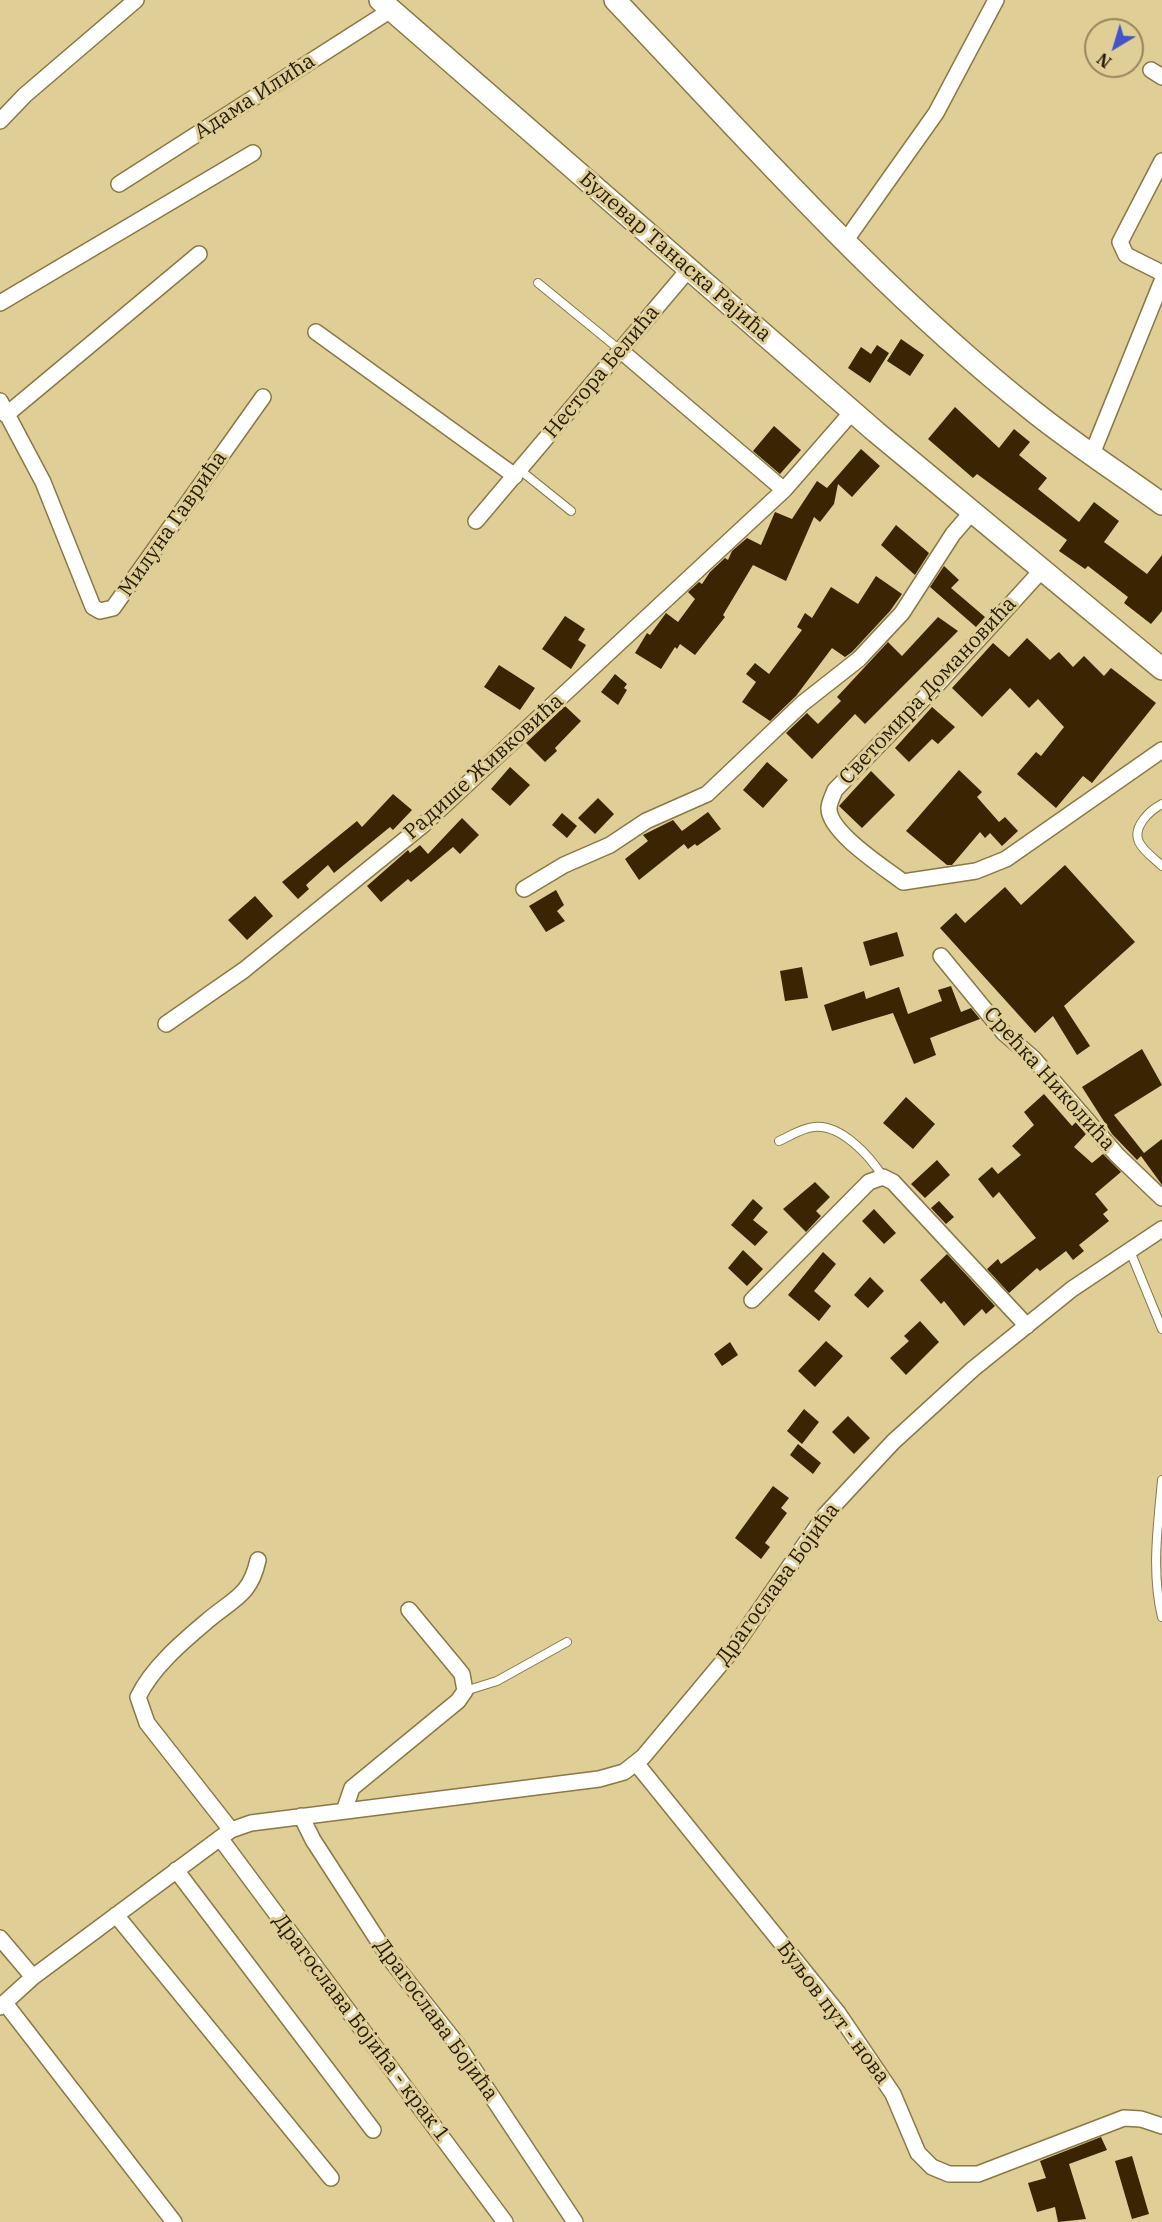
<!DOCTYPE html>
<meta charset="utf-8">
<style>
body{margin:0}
#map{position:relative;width:1162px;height:2222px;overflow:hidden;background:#e0ce97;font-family:"IBM Plex Serif",serif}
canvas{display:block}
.north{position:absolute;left:1084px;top:18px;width:60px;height:60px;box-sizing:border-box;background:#e0ce97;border:2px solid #95875d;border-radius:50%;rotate:218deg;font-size:16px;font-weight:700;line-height:24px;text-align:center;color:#241d07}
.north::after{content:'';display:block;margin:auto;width:21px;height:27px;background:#4354c8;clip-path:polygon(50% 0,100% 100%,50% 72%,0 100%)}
</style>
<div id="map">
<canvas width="1162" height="2222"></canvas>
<div class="north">N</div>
</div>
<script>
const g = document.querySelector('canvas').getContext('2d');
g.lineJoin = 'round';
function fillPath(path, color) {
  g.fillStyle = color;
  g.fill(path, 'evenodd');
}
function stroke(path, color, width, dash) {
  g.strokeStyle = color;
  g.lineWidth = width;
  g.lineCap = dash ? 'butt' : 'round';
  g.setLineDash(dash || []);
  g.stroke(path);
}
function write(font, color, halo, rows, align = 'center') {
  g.font = font + ' "IBM Plex Serif",serif';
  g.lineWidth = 6;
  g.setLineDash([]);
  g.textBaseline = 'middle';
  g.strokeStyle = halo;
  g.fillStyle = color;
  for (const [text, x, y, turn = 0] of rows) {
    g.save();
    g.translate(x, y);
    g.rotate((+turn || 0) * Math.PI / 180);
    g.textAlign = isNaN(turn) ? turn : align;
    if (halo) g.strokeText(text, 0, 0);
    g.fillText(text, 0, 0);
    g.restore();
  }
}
const building = new Path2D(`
 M901,339L924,355L910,376L887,361Z
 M877,345L889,353L870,383L848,368L861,347L871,354Z
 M955,407L999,448L1014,429L1030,442L1019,455L1047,478L1038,489L1079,522L1094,502L1119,521L1104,542L1147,574L1162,555V611L1151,624L1124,603L1128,597L1088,566L1085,569L1059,551L1067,540L977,474L973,478L928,439Z
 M774,426L801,450L780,474L753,451Z
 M861,449L880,466L852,497L838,484L834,504L820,522L814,517L786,581L753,565L723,615L725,617L695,655L680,644L677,649L675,647L661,669L635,653L647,633L650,635L666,613L678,622L695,599L688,592L699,582L702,584L710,572L725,558L728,560L732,551L747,538L761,545L775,512L792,519L817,481L827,488Z
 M896,525L929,553L915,575L881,545Z
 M944,566L959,580L951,588L985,617L976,627L930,587Z
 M876,576L902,594L890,611L852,652L845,657L832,648L796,696L770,721L742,702L756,682L746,674L755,663L769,674L802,630L797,627L805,613L812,618L831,587L858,604Z
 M565,616L585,629L578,640L586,645L571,669L542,649Z
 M938,617L958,631L865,724L855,714L812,759L786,733L807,713L818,724L841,701L837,697L888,642L902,656Z
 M1027,638L1050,660L1059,652L1073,667L1084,656L1104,676L1111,668L1156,703L1092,783L1083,776L1056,808L1017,774L1036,752L1041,756L1064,727L1038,699L1029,708L1010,688L982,717L952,688L993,643L1009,657Z
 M499,665L535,688L520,710L484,687Z
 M615,674L627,684L624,688L627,690L618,705L601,692Z
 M565,706L581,721L555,748L557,751L545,762L526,743Z
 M932,707L955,727L938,744L932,739L909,762L895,748Z
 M767,762L788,780L763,808L743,790Z
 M510,767L530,785L510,806L491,789Z
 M959,770L982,792L977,797L999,822L1005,817L1018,831L1002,846L990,833L985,838L980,832L952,865H947L906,831Z
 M871,771L895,795L862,828L839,806Z
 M393,794L412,810L393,830L390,827L334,873L328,865L306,885L309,889L298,899L282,882L357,821L362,827Z
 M598,798L614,814L595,834L578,818Z
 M708,812L721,829L697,846L695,844L688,849L684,844L639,880L625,859L648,841L643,835L673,820L682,831Z
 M562,813L577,826L567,838L552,825Z
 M462,818L479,835L460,854L453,847L411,882L408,879L381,902L367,886L408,850L410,853L420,845L428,854Z
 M1065,865L1135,942L1064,1006L1090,1046L1077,1055L1053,1016L1035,1033L940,928L956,913L965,923L1005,887L1021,905Z
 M556,890L564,905L557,911L565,921L546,932L529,906Z
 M255,896L273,916L247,940L228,920Z
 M897,932L904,956L870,966L863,942Z
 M802,967L808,998L785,1001L780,971Z
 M951,986L961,1012L971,1008L980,1019L930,1038L936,1055L914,1064L893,1013L832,1031L824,1005L864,991L866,999L899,987L908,1014L942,1001L938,990Z
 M1142,1049L1162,1085L1114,1115L1144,1153L1162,1139V1185L1141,1156L1137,1160L1112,1134L1082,1087Z
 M1044,1094L1072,1126L1076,1122L1086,1134L1074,1147L1092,1163L1103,1154L1121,1172L1095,1194L1108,1210L1103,1214L1109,1221L1079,1245L1084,1251L1073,1260L1066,1251L1040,1271L1037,1268L1009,1293L987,1269L998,1259L1001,1264L1036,1238L999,1192L993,1198L978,1179L992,1167L998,1174L1021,1155L1012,1146L1034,1125L1024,1112Z
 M906,1097L935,1124L913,1149L883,1123Z
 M937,1160L950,1175L925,1198L911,1184Z
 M815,1182L830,1197L816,1211L821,1216L806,1232L783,1209Z
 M753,1199L763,1208L753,1220L768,1232L755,1246L731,1225Z
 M939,1201L954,1217L946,1224L931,1208Z
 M874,1209L896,1233L884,1244L862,1221Z
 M743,1250L763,1269L747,1286L728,1268Z
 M823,1252L836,1264L814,1291L831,1306L819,1321L788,1295Z
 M947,1254L995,1306L986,1314L982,1309L964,1326L944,1301L941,1304L920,1280Z
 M870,1277L884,1291L868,1308L854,1295Z
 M920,1321L939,1342L906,1375L890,1358L909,1341L904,1336Z
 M826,1341L843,1356L815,1387L798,1371Z
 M730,1342L738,1355L722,1366L714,1354Z
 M804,1409L819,1422L802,1444L787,1431Z
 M848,1416L870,1438L854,1454L832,1432Z
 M798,1444L821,1463L813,1474L790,1455Z
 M773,1486L789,1498L781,1508L787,1513L765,1543L770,1547L761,1559L735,1538Z
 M1101,2137L1107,2150L1069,2164L1086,2219L1058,2222L1055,2207L1037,2212L1028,2183L1046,2178L1040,2161Z
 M1132,2156L1149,2214L1132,2219L1115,2161Z`);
const lane = new Path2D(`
 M538,283L620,350
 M520,470L571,511
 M1162,804C1150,810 1132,827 1139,842C1143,851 1155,859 1162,866
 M779,1141C790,1136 802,1128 814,1127C841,1124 870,1156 883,1177
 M1130,1251L1162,1329
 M1162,1480C1158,1526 1151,1571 1162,1617
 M465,1691L497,1681L567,1642`);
const street = new Path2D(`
 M1151,70L1162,77
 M0,121L25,95L136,0
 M1162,161L1120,242L1126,255L1162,273
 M119,184L391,10
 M846,240L936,113L996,0
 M0,303L253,153
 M316,332L515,476
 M620,350L784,490
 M0,401L43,482L93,607L100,611L113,608L263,397
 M6,415L199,254
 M1092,454L1162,281
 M476,521L689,269
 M1041,571L937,685L835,790C833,795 829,803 829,808C828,832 885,868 903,882L976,871L1006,859L1162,750
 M524,889L564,865L610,845L646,821L707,794L803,703L859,659L902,613L953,534L972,512
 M941,956L1004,1033L1033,1058L1117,1155L1162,1198
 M166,1024L244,970L423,825L784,490L852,412
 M752,1300L869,1182L883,1177L893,1182L1027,1326
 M636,1763L838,2013L893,2094L918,2153L932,2167L949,2174H978L1124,2118L1141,2119L1162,2126
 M344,1811L352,1788L458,1701L465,1691L462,1674L409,1610
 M301,1816L313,1840L390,1959L457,2044L575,2222
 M231,1830L147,1723L138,1697C152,1668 181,1643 206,1622C232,1599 250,1597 258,1560
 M220,1838L505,2222
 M176,1870L373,2130
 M116,1915L331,2178
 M0,1938L33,1977
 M5,2003L174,2222
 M0,2007L33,1977L231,1830L251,1823L599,1779L624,1772L643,1757L730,1653L825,1515L893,1442L973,1369L1072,1289L1162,1229`);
const secondary = new Path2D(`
 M380,0L876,432L1162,669
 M615,0C749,141 880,290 1033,411C1074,444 1119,473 1162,504`);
const streetNames = [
 ["Адама Илића",255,97,-33],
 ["Булевар Танаска Рајића",675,257,41],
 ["Нестора Белића",602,372,-50],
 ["Милуна Гаврића",173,524,-55],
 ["Светомира Домановића",928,691,-47],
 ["Радише Живковића",484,767,-42],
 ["Срећка Николића",1049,1079,48],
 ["Драгослава Бојића",778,1584,-54],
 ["Буљов пут - нова",833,2013,53],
 ["Драгослава Бојића",436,2020,54],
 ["Драгослава Бојића - крак 1",361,2028,53]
];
fillPath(building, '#3b2401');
stroke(lane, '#8a7945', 10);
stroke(street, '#8a7945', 18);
stroke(secondary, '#8a7945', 24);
stroke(lane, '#fff', 8);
stroke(street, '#fff', 15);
stroke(secondary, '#fff', 21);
write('21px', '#241d07', '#e0ce97', streetNames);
</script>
